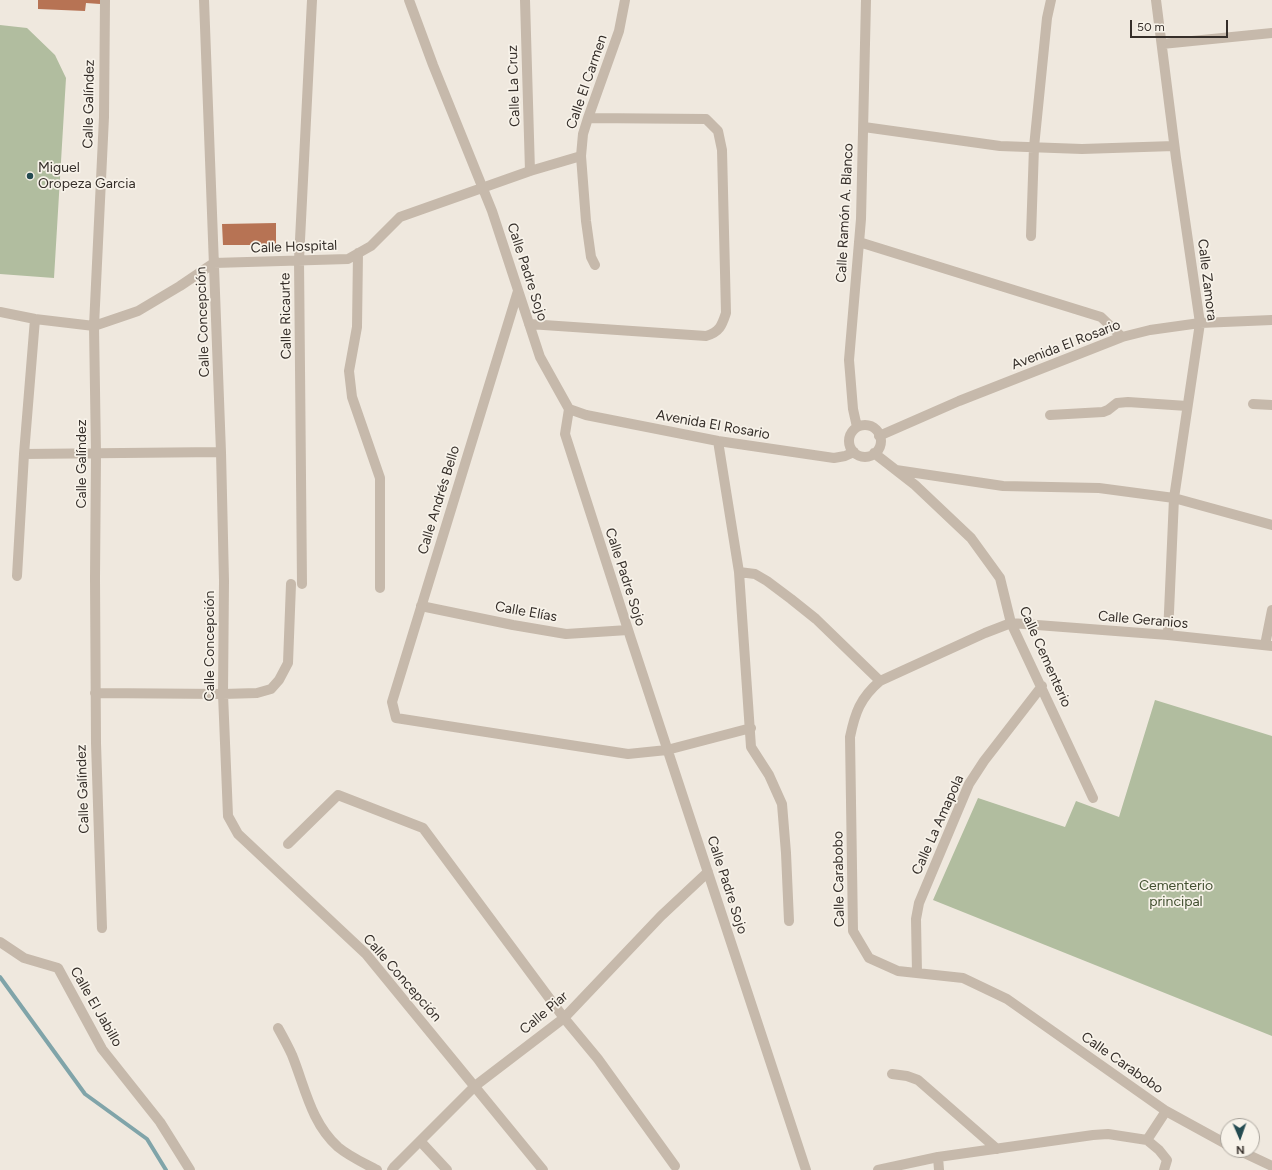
<!DOCTYPE html>
<meta charset="utf-8">
<style>
body{margin:0}
#map{position:relative;width:1272px;height:1170px;overflow:hidden;background:#efe8de;font-family:Figtree,sans-serif}
canvas{display:block}
.north{position:absolute;left:1220px;top:1118px;width:40px;height:40px;box-sizing:border-box;background:#f7f2e9;border:1px solid #a9a49c;border-radius:50%;rotate:178deg;font-size:11px;font-weight:700;line-height:16px;text-align:center;color:#352e29}
.north::after{content:'';display:block;margin:auto;width:14px;height:18px;background:#244b51;clip-path:polygon(50% 0,100% 100%,50% 72%,0 100%)}
.scale{position:absolute;left:1130px;top:20px;width:98px;height:18px;box-sizing:border-box;border:2px solid #352e29;border-top:0;padding-left:5px;font-size:12px;line-height:14px;white-space:nowrap;color:#352e29;-webkit-text-stroke:3px #f7f2e9;paint-order:stroke}
</style>
<div id="map">
<canvas width="1272" height="1170"></canvas>
<div class="north">N</div>
<div class="scale">50 m</div>
</div>
<script>
const g = document.querySelector('canvas').getContext('2d');
g.lineJoin = 'round';
function fillPath(path, color) {
  g.fillStyle = color;
  g.fill(path, 'evenodd');
}
function stroke(path, color, width, dash) {
  g.strokeStyle = color;
  g.lineWidth = width;
  g.lineCap = dash ? 'butt' : 'round';
  g.setLineDash(dash || []);
  g.stroke(path);
}
function write(font, color, halo, rows, align = 'center') {
  g.font = font + ' Figtree,sans-serif';
  g.lineWidth = 3.5;
  g.setLineDash([]);
  g.textBaseline = 'middle';
  g.strokeStyle = halo;
  g.fillStyle = color;
  for (const [text, x, y, turn = 0] of rows) {
    g.save();
    g.translate(x, y);
    g.rotate((+turn || 0) * Math.PI / 180);
    g.textAlign = isNaN(turn) ? turn : align;
    if (halo) g.strokeText(text, 0, 0);
    g.fillText(text, 0, 0);
    g.restore();
  }
}
const green = new Path2D(`
 M0,25L27,28L55,55L66,78L54,278L0,274Z
 M1155,700L1272,736V1036L933,900L978,798L1065,827L1076,801L1119,817Z`);
const stream = new Path2D(`
 M0,977L85,1094L147,1139L166,1170`);
const building = new Path2D(`
 M38,0H100V4L86,3L85,11L38,9Z
 M276,223V245H223L222,224Z`);
const minor = new Path2D(`
 M204,0L221,452L224,581L223,694L228,816L238,834L366,954L543,1170
 M409,0L433,65L492,211L540,357L569,409L565,434L631,639L806,1170
 M525,0L530,171
 M1156,0L1176,158L1200,323L1174,498L1168,635
 M1162,44L1272,33
 M864,127L1000,146L1082,149L1174,146
 M1031,236L1034,147L1047,18L1051,0
 M859,242L1101,317L1122,337
 M358,253L357,327L349,371L352,397L380,478V588
 M595,265L591,257L586,221L581,156L583,134L588,118L619,31L625,0
 M518,291L392,702L396,718L628,754L667,750L751,728
 M0,312L35,319L94,326L138,311L180,286L214,263L348,259L371,246L400,217L530,171L581,156
 M529,324L706,336C720,332 722,325 726,313L722,150L718,131L706,119L588,118
 M1253,404L1272,405
 M569,409L586,415L718,441L834,458L845,456L854,452
 M1050,415L1103,412L1108,410L1117,403L1128,402L1187,406
 M849 441a16 16 0 1 1 32 0a16 16 0 1 1-32 0Z
 M857,427L853,409L849,360L861,219L866,0
 M879,436L959,401L1122,337L1150,330L1200,323L1272,320
 M718,441L739,572L751,747L769,775L782,804L786,853L789,921
 M874,453L915,485L971,538L1000,578L1011,623L1093,798
 M24,454L221,452
 M896,470L1003,486L1099,488L1174,498L1272,525
 M739,572L755,574L767,581L791,599L816,619L880,681
 M17,576L24,454L35,319
 M302,584L299,260L312,0
 M421,606L513,625L566,634L628,630
 M1265,645L1272,610
 M95,693L223,694L257,693L271,689L279,680L288,663L291,584
 M288,844L338,795L423,828L564,1018L598,1059L675,1166
 M102,928L96,743L95,578L96,454L94,326L104,117L105,0
 M0,942L24,958L58,968L102,1049L160,1122L190,1170
 M917,973L916,919L919,903L969,784L984,761L1042,686
 M278,1028C283,1037 288,1046 292,1055C305,1087 311,1123 338,1147C350,1157 364,1163 377,1170
 M892,1074L907,1076L918,1080L997,1149
 M1147,1140L1166,1111
 M420,1141L447,1170
 M1228,1145L1166,1111L1007,999L963,978L898,971L869,958L853,931L850,737C855,713 860,698 880,681L985,633L1011,623L1168,635L1272,646
 M1238,1150L1272,1166
 M938,1157L939,1170
 M392,1170L394,1167L475,1086L564,1018L661,916L708,872
 M878,1170L938,1157L1093,1135L1108,1134L1147,1140L1159,1150L1167,1160L1164,1170`);
const markers = [
 [30,176,4,"#244b51"]
];
const streetNames = [
 ["Calle El Carmen",587,82,-71],
 ["Calle La Cruz",514,86,-92],
 ["Calle Galíndez",89,104,-89],
 ["Calle Ramón A. Blanco",845,213,-87],
 ["Calle Hospital",294,247,-2],
 ["Calle Padre Sojo",527,272,72],
 ["Calle Zamora",1207,280,83],
 ["Calle Ricaurte",286,316,-91],
 ["Calle Concepción",203,322,-92],
 ["Avenida El Rosario",1066,345,-21],
 ["Avenida El Rosario",713,425,10],
 ["Calle Galíndez",82,464,-90],
 ["Calle Andrés Bello",439,500,-73],
 ["Calle Padre Sojo",625,577,72],
 ["Calle Elías",526,612,10],
 ["Calle Geranios",1143,620,5],
 ["Calle Concepción",210,646,-90],
 ["Calle Cementerio",1045,657,66],
 ["Calle Galíndez",83,789,-92],
 ["Calle La Amapola",938,825,-66],
 ["Calle Carabobo",839,879,-91],
 ["Calle Padre Sojo",727,885,72],
 ["Calle Concepción",402,978,49],
 ["Calle El Jabillo",96,1007,60],
 ["Calle Piar",544,1013,-40],
 ["Calle Carabobo",1122,1063,35]
];
const poiNames = [
 ["Miguel",38,168],
 ["Oropeza Garcia",38,184]
];
const parkNames = [
 ["Cementerio",1176,886],
 ["principal",1176,902]
];
fillPath(green, '#b1bd9f');
stroke(stream, '#80a4a9', 4);
fillPath(building, '#b77354');
stroke(minor, '#c6b9ab', 10);
for (const [x, y, r, color] of markers) {
  const dot = new Path2D();
  dot.arc(x, y, r, 0, 2 * Math.PI);
  g.fillStyle = color;
  g.fill(dot);
  stroke(dot, '#f7f2e9', 1.5);
}
write('14px', '#352e29', '#f7f2e9', streetNames);
write('14px', '#352e29', '#f7f2e9', poiNames, 'left');
write('14px', '#425030', '#f7f2e9', parkNames);
</script>
